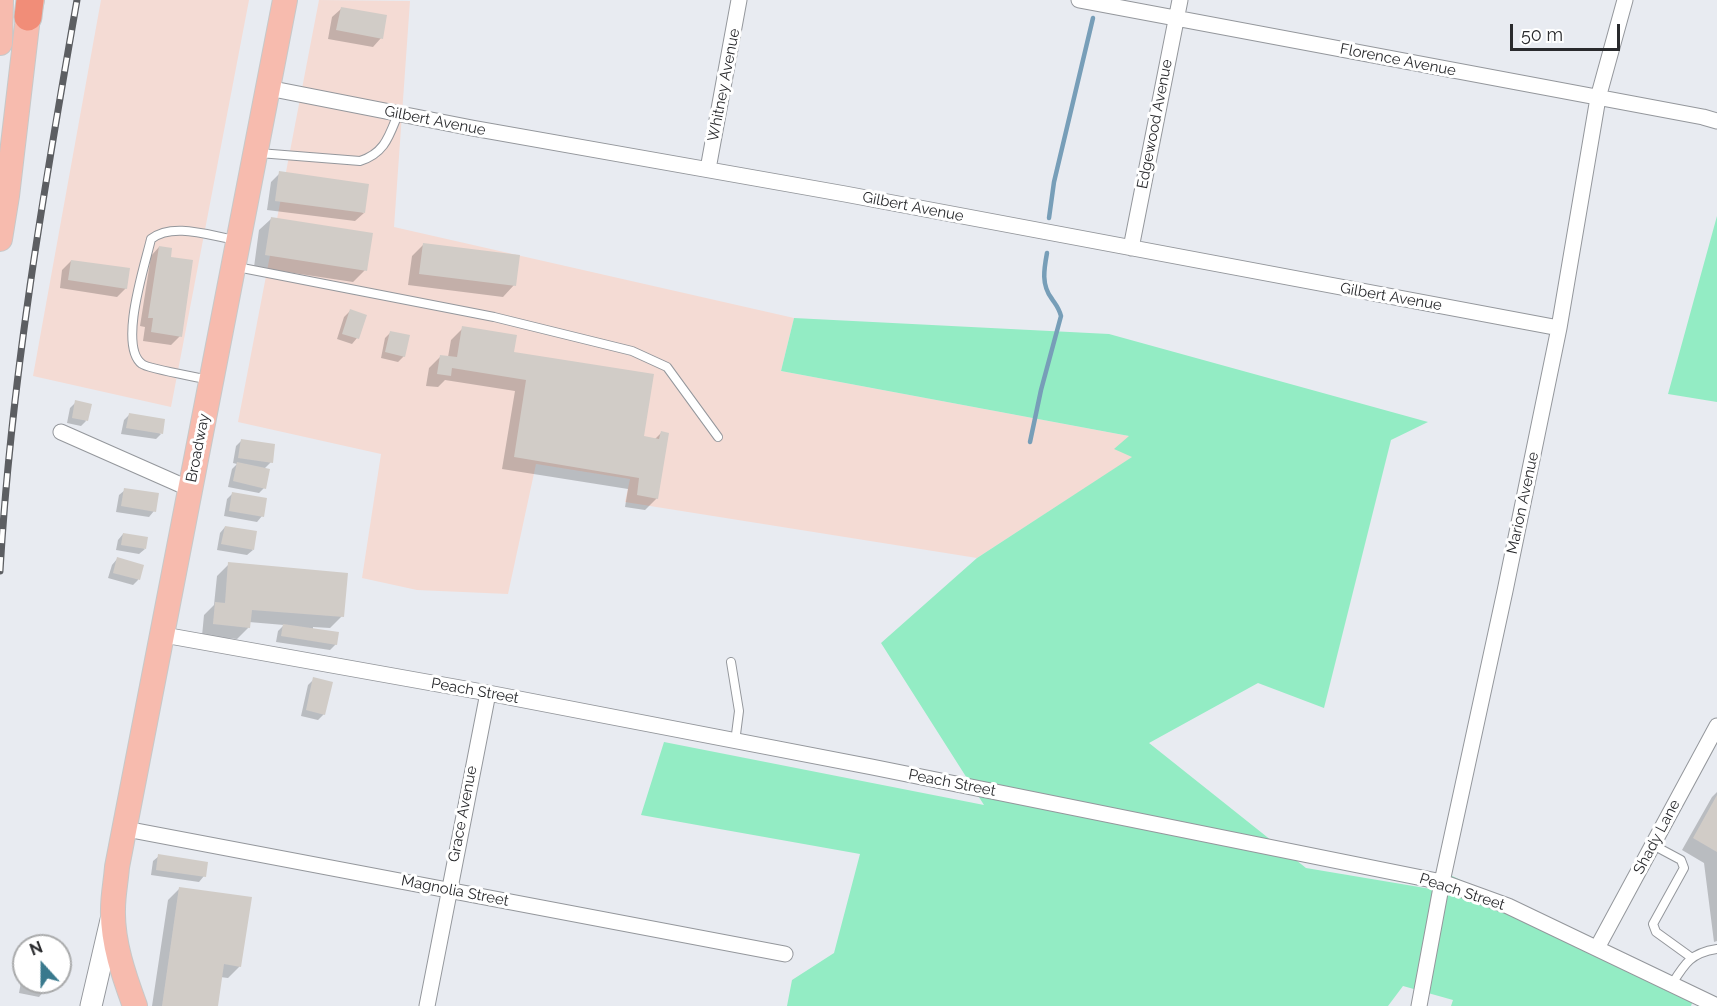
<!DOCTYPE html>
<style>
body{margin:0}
#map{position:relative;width:1717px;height:1006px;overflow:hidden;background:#e8ebf1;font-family:Raleway,sans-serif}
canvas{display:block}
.north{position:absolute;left:12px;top:934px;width:60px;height:60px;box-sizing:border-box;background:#fff;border:2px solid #a9aaab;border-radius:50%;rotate:339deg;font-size:16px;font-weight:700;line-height:24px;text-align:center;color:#292a2d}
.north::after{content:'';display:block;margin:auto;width:21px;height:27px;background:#39798d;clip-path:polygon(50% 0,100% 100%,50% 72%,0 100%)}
.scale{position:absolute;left:1510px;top:24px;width:110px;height:27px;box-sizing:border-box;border:3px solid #292a2d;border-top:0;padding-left:8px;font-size:18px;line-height:21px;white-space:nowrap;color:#292a2d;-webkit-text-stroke:4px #fff;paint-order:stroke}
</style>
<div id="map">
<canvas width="1717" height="1006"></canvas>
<div class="north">N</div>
<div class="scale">50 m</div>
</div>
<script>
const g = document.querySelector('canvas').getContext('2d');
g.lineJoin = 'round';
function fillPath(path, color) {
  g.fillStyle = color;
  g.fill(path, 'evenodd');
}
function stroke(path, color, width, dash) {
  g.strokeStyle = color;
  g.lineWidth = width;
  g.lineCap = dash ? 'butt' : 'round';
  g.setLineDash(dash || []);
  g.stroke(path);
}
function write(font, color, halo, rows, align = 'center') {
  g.font = font + ' Raleway,sans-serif';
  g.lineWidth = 6;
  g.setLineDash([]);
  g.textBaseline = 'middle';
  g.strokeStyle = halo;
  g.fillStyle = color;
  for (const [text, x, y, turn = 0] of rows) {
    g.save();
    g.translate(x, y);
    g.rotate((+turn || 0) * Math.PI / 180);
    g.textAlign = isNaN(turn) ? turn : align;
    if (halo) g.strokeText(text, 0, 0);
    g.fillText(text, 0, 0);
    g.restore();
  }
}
const industrial = new Path2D(`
 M101,0H249L171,407L33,376Z
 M319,0L410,1L394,227L794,318L781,371L1129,436L1133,457L977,558L625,502L630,479L536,464L508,594L417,590L362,578L381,454L238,422Z`);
const green = new Path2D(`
 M1717,216V402L1668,394Z
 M794,318L1109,334L1428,422L1391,440L1324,708L1258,683L1149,743L1306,868L1443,891L1448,874L1696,992L1691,1006H1451L1453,1000L1403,986L1388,1006H787L792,980L834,953L860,854L641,815L664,742L984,805L881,643L977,558L1132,457L1114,449L1129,436L781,371Z`);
const shadow = new Path2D(`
 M341,9L381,38L373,47L328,39L332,17Z
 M280,173L364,213L355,221L267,210L271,182Z
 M271,219L365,270L353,282L254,267L259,230Z
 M424,244L514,285L503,297L408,285L412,256Z
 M159,247L169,258L180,336L171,345L143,341L145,327L140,326L151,256Z
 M71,261L126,288L117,297L60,288L62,270Z
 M350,311L357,338L352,344L337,339L344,317Z
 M463,328L512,353L642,437L654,440L661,433L657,498L645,510L625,507L628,489L502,469L515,391L445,380L438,387L426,386L429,368L441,356L448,357L451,340Z
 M390,333L404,356L398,362L381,358L385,338Z
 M76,402L86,421L81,426L67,423L70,408Z
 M129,415L161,434L156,439L121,434L124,420Z
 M242,440L271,462L264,469V488L259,493L228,487L232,469L237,464L233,463L236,446Z
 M125,490L154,511L149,517L116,512L119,495Z
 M233,493L262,516L257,522L224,516L227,499Z
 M225,527L253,550L247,555L217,550L220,533Z
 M123,534L145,549L139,554L116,550L118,540Z
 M117,559L142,566L138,580L133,585L108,578L112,565Z
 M229,564L342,616L330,628L313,627V630L336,644L330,650L276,642L278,631L284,625L249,622V627L237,639L202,636L204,615L214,605L217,576Z
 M314,679L324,714L318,720L301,716L308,685Z
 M1717,792V941L1714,942L1704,863L1682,850L1712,797Z
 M159,856L204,876L199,882L151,875L153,861Z
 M180,888L240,966L228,978L220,977L216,1006H152L168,900Z
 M24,966V982H46L44,991L39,997L19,993Z`);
const stream = new Path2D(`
 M1049,218L1054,182L1093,18
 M1030,442L1041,390L1061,316C1059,308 1056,305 1052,299C1041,285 1044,269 1047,253`);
const building = new Path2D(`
 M341,7L387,15L383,39L336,30Z
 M279,171L369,184L365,213L275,201Z
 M271,217L373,233L367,271L265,255Z
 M423,243L520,255L516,286L419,274Z
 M159,246L172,248L171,257L193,260L182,337L151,332L153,318H148Z
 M71,260L130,268L127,289L68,280Z
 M350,309L367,315L359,339L342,334Z
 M462,326L517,335L514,352L654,374L644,436L659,439L661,431L669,433L658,499L637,495L639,478L514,457L526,380L452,368L451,376L437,374L440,355L457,357Z
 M390,331L410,335L405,357L385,352Z
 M75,400L92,404L88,421L72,418Z
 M129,413L165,419L163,434L126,428Z
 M241,439L275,444L273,463L238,458Z
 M237,462L270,469L266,489L233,481Z
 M124,488L159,493L156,512L121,506Z
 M232,492L267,498L264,517L229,511Z
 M225,526L257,531L254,550L221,544Z
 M123,533L148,537L146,549L121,545Z
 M117,557L144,565L140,580L113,573Z
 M228,562L348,573L344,617L252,610L250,628L213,624L215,602L225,603Z
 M283,624L339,632L337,645L281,636Z
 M313,677L333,682L325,715L306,710Z
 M1717,795V852L1693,838Z
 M158,854L208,862L206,877L156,870Z
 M179,887L252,897L241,967L224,964L218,1006H162Z
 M25,982H48L46,992L24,988Z`);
const lane = new Path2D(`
 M259,153L360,161C385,153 389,136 398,114
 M237,267L494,317L632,351L667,367L718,437
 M209,380C198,377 148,369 142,364C118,346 145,265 151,239C173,222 210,236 236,240
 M731,662L739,711L735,742
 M1653,845L1681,860L1684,868L1653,924L1656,932L1692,958
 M1672,984C1685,963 1691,953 1717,949`);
const street = new Path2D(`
 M1079,0L1703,117L1717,121
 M268,88L472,128L845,194L1559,328
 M708,169L739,0
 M1131,248L1180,0
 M61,432L190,489
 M164,635L488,693L872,767L1442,882L1508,906L1717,1006
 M126,829L785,954
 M1597,948L1717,726
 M427,1006L488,693
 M1419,1006L1442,882L1505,591L1559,328L1598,98L1625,0`);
const secondary = new Path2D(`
 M91,1006L111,920`);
const primary = new Path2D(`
 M0,43L1,0
 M0,239L7,196L28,17L32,0
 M135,1006C124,976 112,942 113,909C113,895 116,881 117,867L285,0`);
const highway = new Path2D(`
 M28,17L30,0`);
const rail = new Path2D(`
 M0,571C11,379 44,189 77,0`);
const streetNames = [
 ["Florence Avenue",1398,60,11],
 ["Whitney Avenue",724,85,-79],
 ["Gilbert Avenue",435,121,11],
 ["Edgewood Avenue",1155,124,-79],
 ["Gilbert Avenue",913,207,11],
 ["Gilbert Avenue",1391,297,10],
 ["Broadway",198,448,-79],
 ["Marion Avenue",1523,503,-78],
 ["Peach Street",475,691,10],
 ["Peach Street",952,783,11],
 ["Grace Avenue",463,814,-79],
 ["Shady Lane",1657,837,-62],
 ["Magnolia Street",455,891,11],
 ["Peach Street",1462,892,18]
];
fillPath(industrial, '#f4dbd4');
fillPath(green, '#93ecc4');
fillPath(shadow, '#0003');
stroke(stream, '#779eb8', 4.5);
fillPath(building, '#d1ccc7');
stroke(lane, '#94979c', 10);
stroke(street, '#94979c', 17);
stroke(secondary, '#94979c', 23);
stroke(primary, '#c7c8c8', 26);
stroke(highway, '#c7c8c8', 29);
stroke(lane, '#fff', 8);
stroke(street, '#fff', 15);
stroke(secondary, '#fff', 21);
stroke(primary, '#f7bbae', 24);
stroke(highway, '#f18d78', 27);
stroke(rail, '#5c5e62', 7);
stroke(rail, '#fff', 4.5, [14]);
write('15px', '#292a2d', '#fff', streetNames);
</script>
